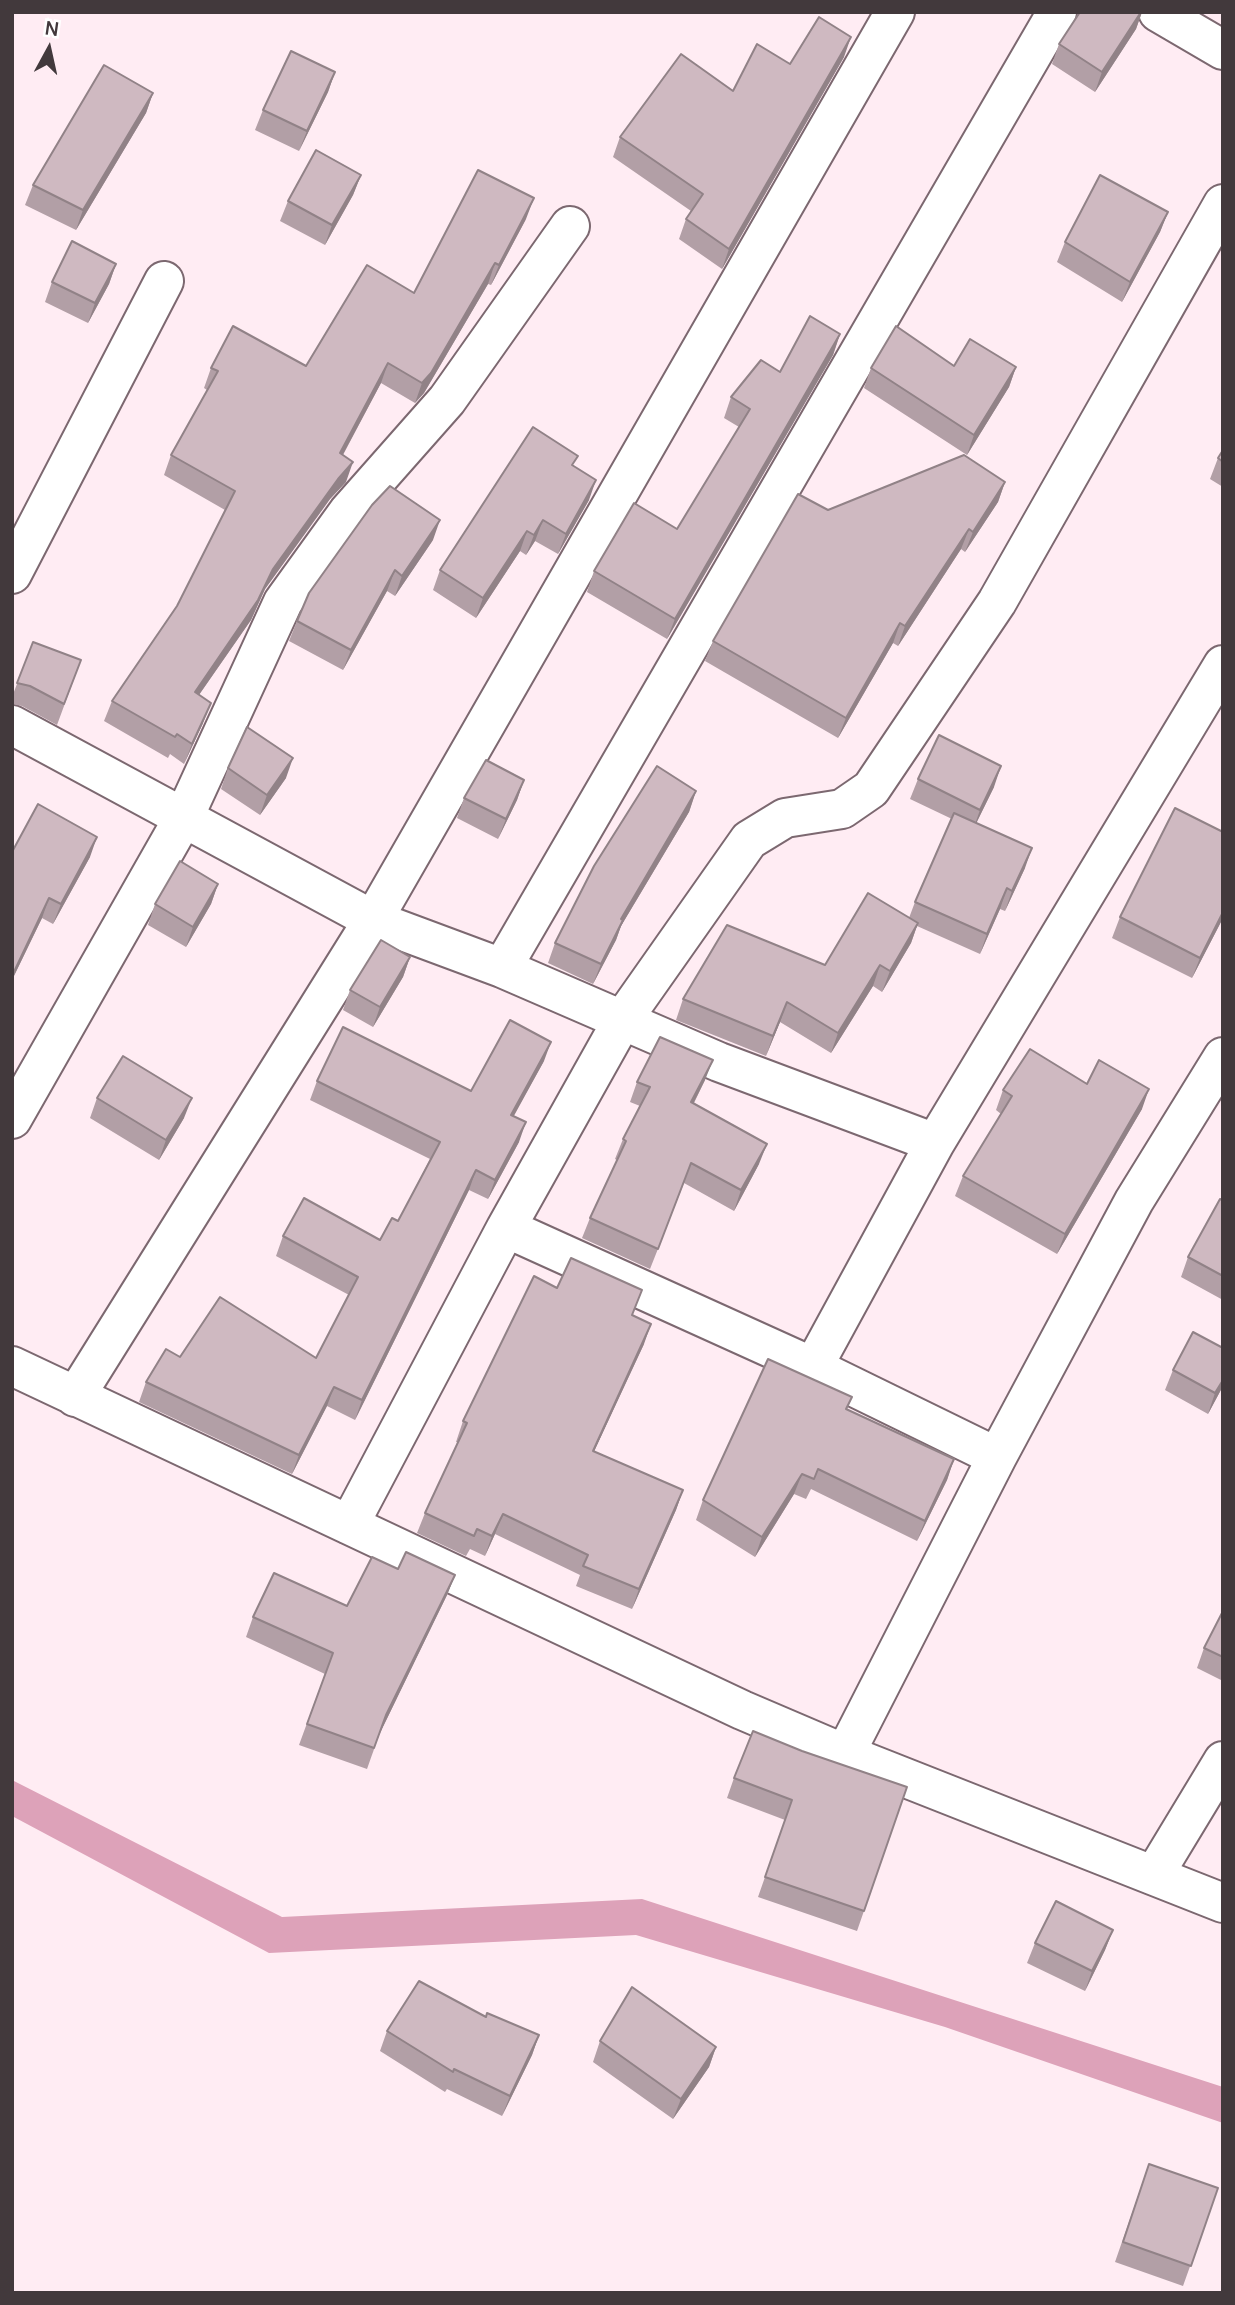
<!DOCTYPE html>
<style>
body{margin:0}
#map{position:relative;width:1235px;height:2305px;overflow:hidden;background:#ffecf3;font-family:Manrope,sans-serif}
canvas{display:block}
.frame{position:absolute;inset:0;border:14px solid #42393c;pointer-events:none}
.north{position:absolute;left:14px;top:14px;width:70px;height:70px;-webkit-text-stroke:5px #fff;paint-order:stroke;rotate:8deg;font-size:19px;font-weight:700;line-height:28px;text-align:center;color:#42393c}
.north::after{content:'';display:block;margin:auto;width:24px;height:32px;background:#42393c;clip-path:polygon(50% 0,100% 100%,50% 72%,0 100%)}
</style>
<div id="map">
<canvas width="1235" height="2305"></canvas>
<div class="frame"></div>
<div class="north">N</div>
</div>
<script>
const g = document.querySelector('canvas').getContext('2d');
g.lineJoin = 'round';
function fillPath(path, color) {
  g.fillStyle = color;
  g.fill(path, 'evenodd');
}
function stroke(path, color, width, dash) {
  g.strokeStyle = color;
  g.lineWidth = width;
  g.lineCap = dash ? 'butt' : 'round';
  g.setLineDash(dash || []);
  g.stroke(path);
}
const water = new Path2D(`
 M12,1780L282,1917L642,1899L1223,2087V2123L945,2027L636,1935L269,1953L12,1816Z`);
const street = new Path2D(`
 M1158,12L1223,50
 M12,574L164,281
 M12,725L373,920L502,968L719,1062L935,1143
 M502,968L1057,12
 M12,1119L184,817L283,602L348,512L447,400L570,226
 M506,1228L813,1367L997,1457
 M12,1366L742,1710L845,1754L1223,1903
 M813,1367L935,1143L1223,665
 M75,1397L373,920L895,12
 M349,1525L506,1228L623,1019L749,840L785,818L842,809L871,789L997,602L1223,204
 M845,1754L997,1457L1134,1201L1223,1057
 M1154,1875L1223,1761`);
const wall = new Path2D(`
 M1080,12H1142L1136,29L1095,92L1052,64L1059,44Z
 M844,57L722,269L679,239L686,219L691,211L613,157L620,137L733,91L790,64Z
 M335,72L328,92L299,151L255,130L263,110Z
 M153,93L146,113L76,230L25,205L33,185Z
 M361,175L353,195L325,245L280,221L288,201Z
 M1168,212L1160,232L1122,302L1057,262L1065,242Z
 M526,219L491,285L488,284L424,393L415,403L381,383L343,455L346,482L330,499L265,589L251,620L199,695L203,723L184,764L170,754L168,758L104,721L112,701L177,606L225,510L164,475L171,455L207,390L204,388L211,368L306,366L414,293Z
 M116,264L109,284L88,323L45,302L52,282Z
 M840,334L833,355L667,639L587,592L594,571L677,529L739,427L724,418L731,397L780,372Z
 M954,366L1016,367L1009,387L967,455L864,388L871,368Z
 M1223,450V487L1210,479L1218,458Z
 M574,467L589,500L558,554L535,541L526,555L520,551L476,618L433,590L440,570Z
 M1005,482L998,502L965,552L961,549L898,646L893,643L838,738L705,661L713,641L828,510Z
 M433,540L395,596L387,591L343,670L289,641L297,621Z
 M33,642L81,660L57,725L22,706L12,704V697Z
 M228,768L286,778L260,815L221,789Z
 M918,779L994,787L976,823L1025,868L1005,911L1000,909L980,954L917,926L911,943L882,992L873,986L831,1053L780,1022L766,1056L676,1020L683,999L825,965L909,918L915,902L952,819L910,799Z
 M524,780L517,800L498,839L457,818L464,798Z
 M696,791L689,812L621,926L616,940L593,984L548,963L555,943Z
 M12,852L90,857L53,924L42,918L12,980Z
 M218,884L211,904L186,947L148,925L155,904Z
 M1120,917L1223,918L1192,978L1112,938Z
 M410,957L403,977L373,1027L343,1010L350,990Z
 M544,1061L513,1116L519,1142L488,1199L469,1190L355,1420L327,1406L292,1474L139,1402L146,1382L180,1357L316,1358L349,1295L276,1256L283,1236L380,1240L398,1221L430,1159L310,1100L317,1081L471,1091Z
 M705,1080L694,1103L759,1164L734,1211L684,1183L650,1269L582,1238L590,1218L617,1160L615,1159L623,1139L640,1106L630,1102L637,1082Z
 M1087,1084L1142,1109L1057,1254L955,1196L963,1176L1001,1114L996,1110L1003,1090Z
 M97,1098L184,1118L159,1160L90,1118Z
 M1223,1200V1300L1181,1277L1188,1257Z
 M557,1288L633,1315L644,1344L594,1451L683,1490L676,1510L632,1609L576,1586L580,1575L495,1534L485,1556L470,1549L466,1556L417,1533L425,1513L458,1442H456L463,1421Z
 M1173,1370L1223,1386L1208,1414L1165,1390Z
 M852,1397L847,1409L954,1459L947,1480L917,1541L811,1489L806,1499L794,1494L755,1557L696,1520L703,1500Z
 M398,1569L455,1575L447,1595L379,1735L367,1769L299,1745L325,1674L246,1637L253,1617L347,1606Z
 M1223,1611V1681L1197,1668L1204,1648Z
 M802,1751L907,1787L857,1931L758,1897L785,1820L727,1798L734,1778Z
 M1113,1930L1105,1950L1085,1991L1027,1963L1035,1943Z
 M486,2017L539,2035L532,2055L502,2116L447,2089L445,2092L380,2051L387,2031Z
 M600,2041L716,2047L709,2067L673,2119L593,2062Z
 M1149,2164L1218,2188L1183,2286L1115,2262Z`);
const shadedWall = new Path2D(`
 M1141,12H1142L1136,29L1095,92L1102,72Z
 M851,37L844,57L722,269L729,249Z
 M335,72L328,92L299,151L307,131Z
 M153,93L146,113L76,230L83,210Z
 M361,175L353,195L325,245L332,225Z
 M534,198L526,219L491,285L499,265Z
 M1168,212L1160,232L1122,302L1130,282Z
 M495,263L488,284L424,393L415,403L422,383Z
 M116,264L109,284L88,323L95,303Z
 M840,334L833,355L667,639L675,619Z
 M388,363L381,383L333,473L340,453Z
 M1016,367L1009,387L967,455L974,435Z
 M353,462L346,482L330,499L265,589L251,620L187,712L195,692L273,569L338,479Z
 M596,480L589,500L558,554L566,534Z
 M1005,482L998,502L965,552L973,532Z
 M440,520L433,540L395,596L402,576Z
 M543,520L535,541L526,555L534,535Z
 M969,529L961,549L898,646L905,626Z
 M527,531L520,551L476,618L483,598Z
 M395,570L387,591L343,670L351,650Z
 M900,623L893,643L838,738L846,718Z
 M211,703L203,723L184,764L192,744Z
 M293,758L286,778L260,815L267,795Z
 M1001,766L994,787L973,830L980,810Z
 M524,780L517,800L498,839L506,819Z
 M696,791L689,812L621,926L616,940L593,984L601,964L621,919Z
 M97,837L90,857L53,924L61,904Z
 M1032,848L1025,868L1005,911L1012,891Z
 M218,884L211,904L186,947L193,927Z
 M1007,888L1000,909L980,954L987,934Z
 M49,898L42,918L12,980V976Z
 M1223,912V918L1192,978L1200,958Z
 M918,923L911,943L882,992L890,971Z
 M410,957L403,977L373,1027L380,1007Z
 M880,965L873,986L831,1053L838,1033Z
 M787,1002L780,1022L766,1056L773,1036Z
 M551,1042L544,1061L504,1134L511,1115Z
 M713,1060L705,1080L684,1122L691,1102Z
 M1149,1089L1142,1109L1057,1254L1065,1234Z
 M192,1098L184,1118L159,1160L166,1140Z
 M526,1122L519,1142L488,1199L495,1180Z
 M767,1144L759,1164L734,1211L741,1190Z
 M476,1170L469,1190L355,1420L362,1400Z
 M651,1324L644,1344L585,1471L593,1451Z
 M1223,1380V1386L1208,1414L1215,1393Z
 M334,1387L327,1406L292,1474L299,1455Z
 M954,1459L947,1480L917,1541L925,1521Z
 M802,1474L794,1494L755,1557L762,1537Z
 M683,1490L676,1510L632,1609L639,1589Z
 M503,1514L495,1534L485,1556L492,1536Z
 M455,1575L447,1595L379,1735L367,1769L386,1715Z
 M1113,1930L1105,1950L1085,1991L1092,1971Z
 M539,2035L532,2055L502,2116L510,2096Z
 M716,2047L709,2067L673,2119L681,2099Z`);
const building = new Path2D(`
 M1080,12H1141L1102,72L1059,44Z
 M819,17L851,37L729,249L686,219L703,194L620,137L681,54L733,91L757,44L790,64Z
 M291,51L335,72L307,131L263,110Z
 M104,65L153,93L83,210L33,185Z
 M316,150L361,175L332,225L288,201Z
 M478,170L534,198L499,265L495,263L431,373L422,383L388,363L340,453L353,462L338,479L273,569L258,600L195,692L211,703L192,744L177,734L175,737L112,701L177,606L235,491L171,455L218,371L211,368L233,326L306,366L367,265L414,293Z
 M1100,175L1168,212L1130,282L1065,242Z
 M72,241L116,264L95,303L52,282Z
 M810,316L840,334L675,619L594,571L634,503L677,529L750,409L731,397L761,360L780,372Z
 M896,326L954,366L970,339L1016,367L974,435L871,368Z
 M533,427L578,456L572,465L596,480L566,534L543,520L534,535L527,531L483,598L440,570Z
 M1223,450V462L1218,458Z
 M964,455L1005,482L973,532L969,529L905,626L900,623L846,718L713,641L798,494L828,510Z
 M390,486L440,520L402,576L395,570L351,650L297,621L309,593L372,505Z
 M33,642L81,660L64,704L30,686L17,683Z
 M247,727L293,758L267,795L228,768Z
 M939,735L1001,766L980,810L918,779Z
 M486,760L524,780L506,819L464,798Z
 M657,766L696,791L621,919L623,920L601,964L555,943L594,866Z
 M38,804L97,837L61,904L49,898L12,976V852Z
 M1175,808L1223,832V912L1200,958L1120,917Z
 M954,813L1032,848L1012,891L1007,888L987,934L915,902Z
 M180,861L218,884L193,927L155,904Z
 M868,893L918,923L890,971L880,965L838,1033L787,1002L773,1036L683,999L727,925L825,965Z
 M381,940L410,957L380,1007L350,990Z
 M510,1020L551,1042L511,1115L526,1122L495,1180L476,1170L362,1400L334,1387L299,1455L146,1382L166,1349L180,1357L220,1297L316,1358L358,1277L283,1236L304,1198L380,1240L392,1218L398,1221L440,1142L317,1081L343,1027L471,1091Z
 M660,1037L713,1060L691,1102L767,1144L741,1190L691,1163L658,1249L590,1218L626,1141L623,1139L650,1087L637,1082Z
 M1030,1049L1087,1084L1099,1060L1149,1089L1065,1234L963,1176L1012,1096L1003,1090Z
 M123,1056L192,1098L166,1140L97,1098Z
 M1220,1199L1223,1200V1276L1188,1257Z
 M571,1258L642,1290L632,1315L651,1324L593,1451L683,1490L639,1589L583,1566L588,1555L503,1514L492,1536L477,1529L474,1536L425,1513L467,1423L463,1421L534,1276L557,1288Z
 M1193,1332L1223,1348V1380L1215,1393L1173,1370Z
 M768,1359L852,1397L846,1409L954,1459L925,1521L818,1469L814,1479L802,1474L762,1537L703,1500Z
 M406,1552L455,1575L386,1715L374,1748L307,1724L333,1653L253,1617L274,1573L347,1606L372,1557L398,1569Z
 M1223,1611V1657L1204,1648Z
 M753,1731L802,1751L907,1787L864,1911L765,1877L792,1800L734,1778Z
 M1056,1901L1113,1930L1092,1971L1035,1943Z
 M419,1981L486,2017L487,2013L539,2035L510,2096L454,2069L453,2072L387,2031Z
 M632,1987L716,2047L681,2099L600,2041Z
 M1149,2164L1218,2188L1191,2266L1123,2242Z`);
fillPath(water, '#dda2b9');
stroke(street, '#7c6870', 42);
stroke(street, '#fff', 38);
fillPath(wall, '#b29fa6');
fillPath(shadedWall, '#918287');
fillPath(building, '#cfb9c1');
stroke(building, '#918287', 2);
</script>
